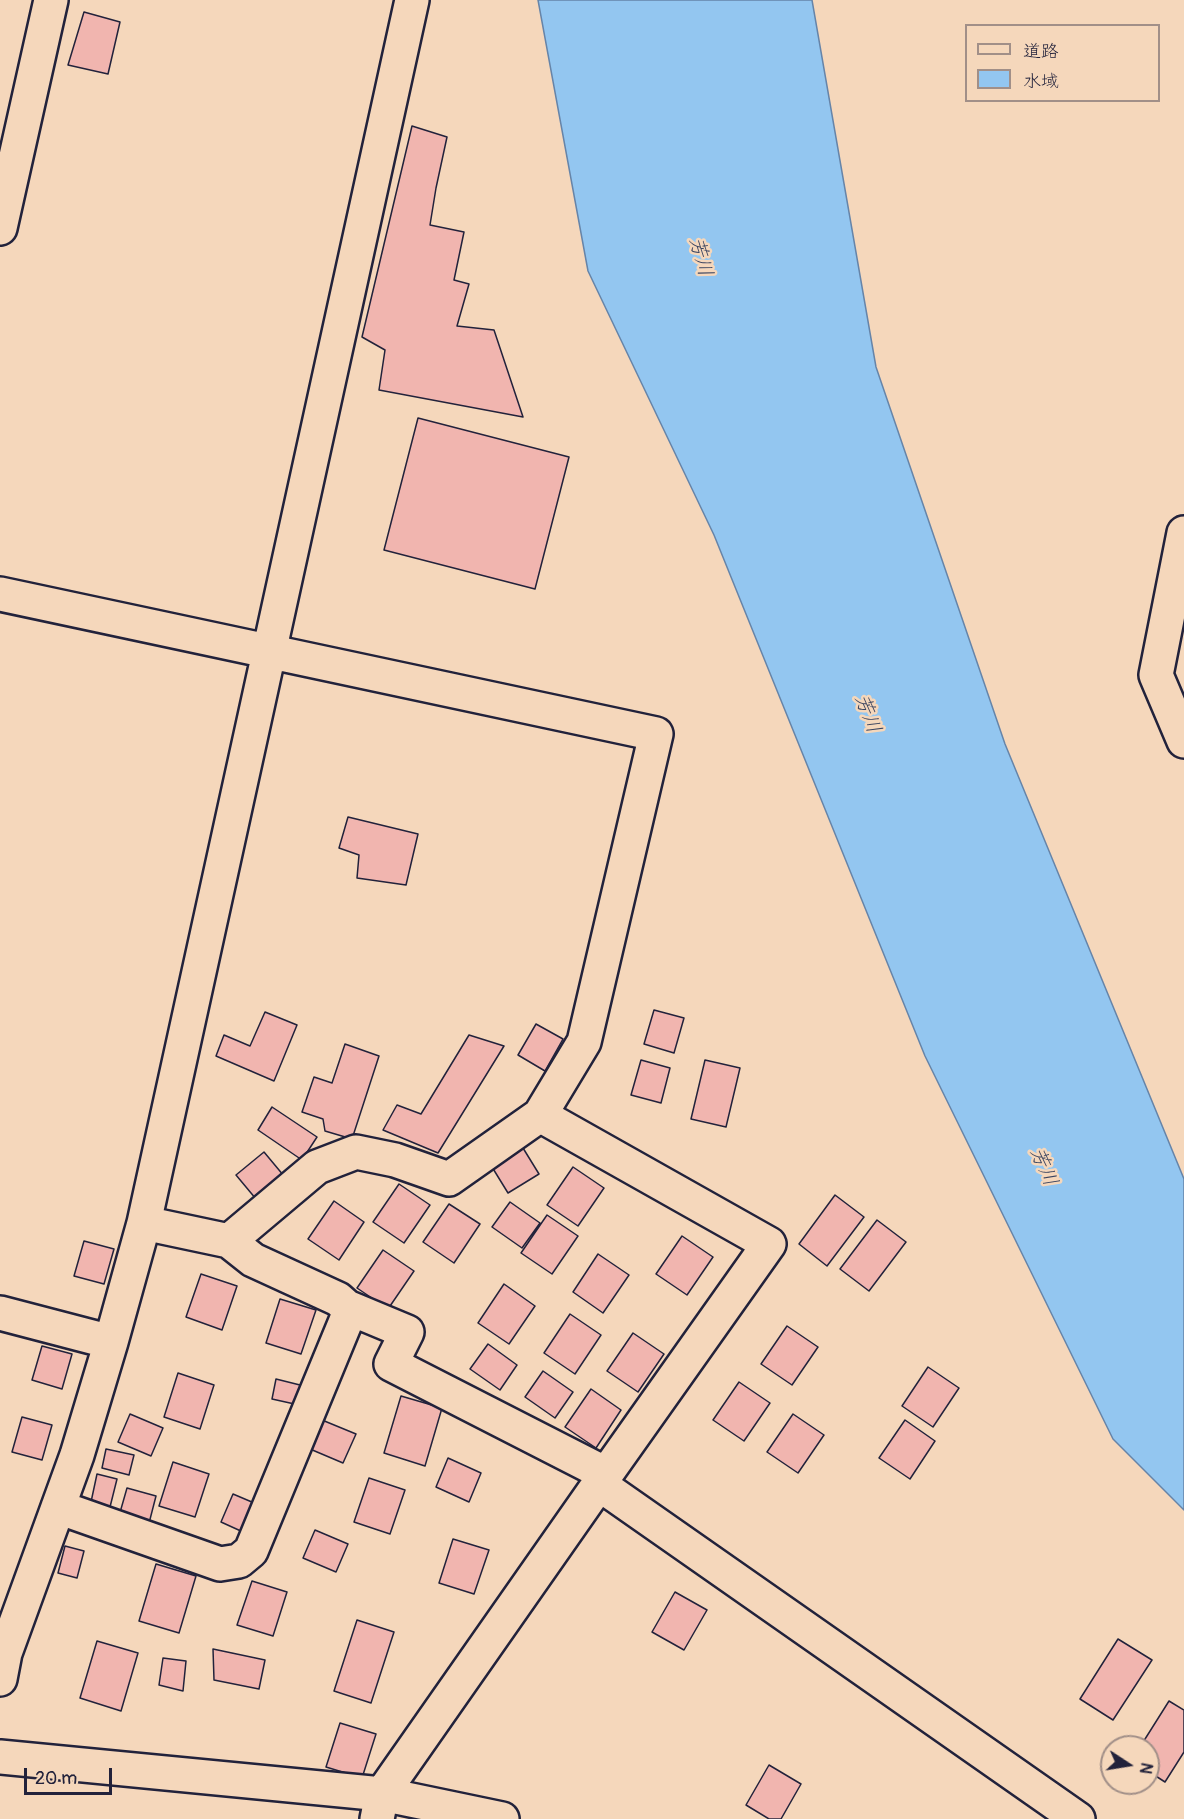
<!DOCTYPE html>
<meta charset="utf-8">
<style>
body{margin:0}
#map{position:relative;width:1184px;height:1819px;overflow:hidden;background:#f5d7bb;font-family:Pangolin,"Klee One",sans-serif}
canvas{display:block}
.legend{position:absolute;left:965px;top:24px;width:195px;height:78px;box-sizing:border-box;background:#f5d7bb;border:2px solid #a18f88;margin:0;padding:8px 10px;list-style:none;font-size:18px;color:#22223b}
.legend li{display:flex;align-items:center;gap:12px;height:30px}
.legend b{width:30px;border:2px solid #a18f88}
.north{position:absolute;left:1100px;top:1735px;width:60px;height:60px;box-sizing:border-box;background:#f5d7bb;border:2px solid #a18f88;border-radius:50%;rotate:102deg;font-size:16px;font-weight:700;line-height:24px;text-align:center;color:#22223b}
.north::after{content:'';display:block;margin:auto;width:21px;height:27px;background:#22223b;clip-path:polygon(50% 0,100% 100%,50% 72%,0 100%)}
.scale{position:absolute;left:24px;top:1768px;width:88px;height:27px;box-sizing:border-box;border:3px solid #22223b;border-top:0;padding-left:8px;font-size:18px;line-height:21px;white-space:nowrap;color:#22223b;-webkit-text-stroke:4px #f5d7bb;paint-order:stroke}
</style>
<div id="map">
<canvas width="1184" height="1819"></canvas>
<ul class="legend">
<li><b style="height:8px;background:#f5d7bb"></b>道路</li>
<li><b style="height:16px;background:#93c6f0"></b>水域</li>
</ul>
<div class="north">N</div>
<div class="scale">20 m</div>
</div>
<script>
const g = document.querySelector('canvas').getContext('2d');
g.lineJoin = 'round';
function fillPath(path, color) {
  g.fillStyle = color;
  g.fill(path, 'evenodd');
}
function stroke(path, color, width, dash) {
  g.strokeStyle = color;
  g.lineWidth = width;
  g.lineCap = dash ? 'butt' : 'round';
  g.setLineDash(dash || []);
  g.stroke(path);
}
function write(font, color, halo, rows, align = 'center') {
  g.font = font + ' Pangolin,"Klee One",sans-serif';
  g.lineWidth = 5;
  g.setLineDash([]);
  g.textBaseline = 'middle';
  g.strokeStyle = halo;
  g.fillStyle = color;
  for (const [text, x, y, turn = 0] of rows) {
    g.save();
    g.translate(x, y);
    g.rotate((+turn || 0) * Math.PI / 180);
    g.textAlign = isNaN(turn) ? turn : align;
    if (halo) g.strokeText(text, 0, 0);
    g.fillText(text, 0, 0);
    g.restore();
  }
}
const water = new Path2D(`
 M538,0H812L876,367L1005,744L1184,1179V1510L1113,1439L925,1056L714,535L588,271Z`);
const building = new Path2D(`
 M84,12L120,22L108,74L68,65Z
 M412,126L447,137L436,188L430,225L464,232L454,280L469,284L457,326L494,330L523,417L379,390L385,350L362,337Z
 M418,418L569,457L535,589L384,550Z
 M348,817L418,834L406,885L357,878L359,855L339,848Z
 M654,1010L684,1018L674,1053L644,1044Z
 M265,1012L297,1025L274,1081L216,1056L224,1035L250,1046Z
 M536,1024L563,1039L545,1071L518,1055Z
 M469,1035L504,1046L438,1153L383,1130L397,1105L421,1114Z
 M345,1044L379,1056L352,1139L325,1131L323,1119L302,1112L314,1077L332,1083Z
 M641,1060L670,1068L661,1103L631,1095Z
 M705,1060L740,1068L726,1127L691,1119Z
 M272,1107L317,1137L302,1160L258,1130Z
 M523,1148L539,1174L508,1193L492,1167Z
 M264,1152L284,1176L256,1199L236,1175Z
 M573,1167L604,1188L578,1226L547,1205Z
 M399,1184L430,1205L404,1243L373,1222Z
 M835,1195L864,1217L827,1266L799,1244Z
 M334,1201L364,1222L339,1260L308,1239Z
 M510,1202L540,1223L522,1248L492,1227Z
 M449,1204L480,1224L454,1263L423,1242Z
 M547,1215L578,1236L552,1274L521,1253Z
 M877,1220L906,1242L869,1291L840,1269Z
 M682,1236L713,1257L687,1295L656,1274Z
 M84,1241L114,1249L104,1284L74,1276Z
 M383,1250L414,1271L388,1309L357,1288Z
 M598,1254L629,1275L603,1313L573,1292Z
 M201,1274L237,1286L222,1330L186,1317Z
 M504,1284L535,1306L509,1344L478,1323Z
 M280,1299L316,1310L301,1354L266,1343Z
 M570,1314L601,1335L575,1374L544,1353Z
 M787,1326L818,1347L792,1385L761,1364Z
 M633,1333L664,1354L638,1392L607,1371Z
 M488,1344L517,1365L500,1390L470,1369Z
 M42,1346L72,1354L62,1389L32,1380Z
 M928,1367L959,1388L933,1427L902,1406Z
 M543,1371L573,1392L555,1418L525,1397Z
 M178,1373L214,1385L200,1429L164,1417Z
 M276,1379L304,1386L299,1405L272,1399Z
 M739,1382L770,1403L744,1441L713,1420Z
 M591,1389L621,1410L596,1448L565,1427Z
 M401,1396L442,1408L425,1466L384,1453Z
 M130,1414L163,1428L151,1456L118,1442Z
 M793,1414L824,1435L798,1473L767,1452Z
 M22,1417L52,1425L42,1460L12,1452Z
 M322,1420L356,1434L343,1463L310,1449Z
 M905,1420L935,1441L910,1479L879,1458Z
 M106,1449L134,1455L129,1475L102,1468Z
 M448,1458L481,1473L469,1502L436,1487Z
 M173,1462L209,1474L195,1517L159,1506Z
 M97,1474L117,1479L110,1507L91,1502Z
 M369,1478L405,1490L390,1534L354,1522Z
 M127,1488L156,1496L147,1531L117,1523Z
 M233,1494L266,1508L254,1537L221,1522Z
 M315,1530L348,1544L336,1572L303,1558Z
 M453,1539L489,1550L474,1594L439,1583Z
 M65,1546L84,1551L77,1578L58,1573Z
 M156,1564L196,1576L179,1633L139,1621Z
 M252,1581L287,1592L273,1636L237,1625Z
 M675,1592L707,1610L684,1650L652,1632Z
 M357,1620L394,1632L371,1703L334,1691Z
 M1118,1639L1152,1660L1113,1720L1080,1699Z
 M97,1641L138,1653L121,1711L80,1698Z
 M213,1649L265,1660L259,1689L214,1680Z
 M163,1658L186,1661L183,1691L159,1685Z
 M1169,1701L1184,1710V1752L1165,1782L1148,1771V1747H1140Z
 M340,1723L376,1734L362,1778L326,1767Z
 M769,1765L801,1784L781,1819H769L746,1805Z`);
const minor = new Path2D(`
 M0,228L51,0
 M1184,533L1156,675L1184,741
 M0,594L656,734L584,1042L540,1115
 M144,1223L229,1241L317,1167L356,1152L395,1160L449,1179L540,1115L769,1244L599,1484L382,1794L377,1819
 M347,1307L407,1332L391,1364L606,1474
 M0,1313L111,1342
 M599,1484L1078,1819
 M58,1507L220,1564L239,1561L251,1551L348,1316L347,1307L338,1299L253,1260L229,1241
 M0,1679L5,1653L77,1455L111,1342L144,1223L412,0
 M0,1757L382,1794L502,1819`);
const waterNames = [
 ["芳川",700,257,75],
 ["芳川",867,714,69],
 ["芳川",1043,1167,67]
];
fillPath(water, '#93c6f0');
stroke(water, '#6684a8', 1.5);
fillPath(building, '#f1b5af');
stroke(building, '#22223b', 1.5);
stroke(minor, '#22223b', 38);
stroke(minor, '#f5d7bb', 33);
write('italic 20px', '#39435f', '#f5d7bb', waterNames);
</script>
